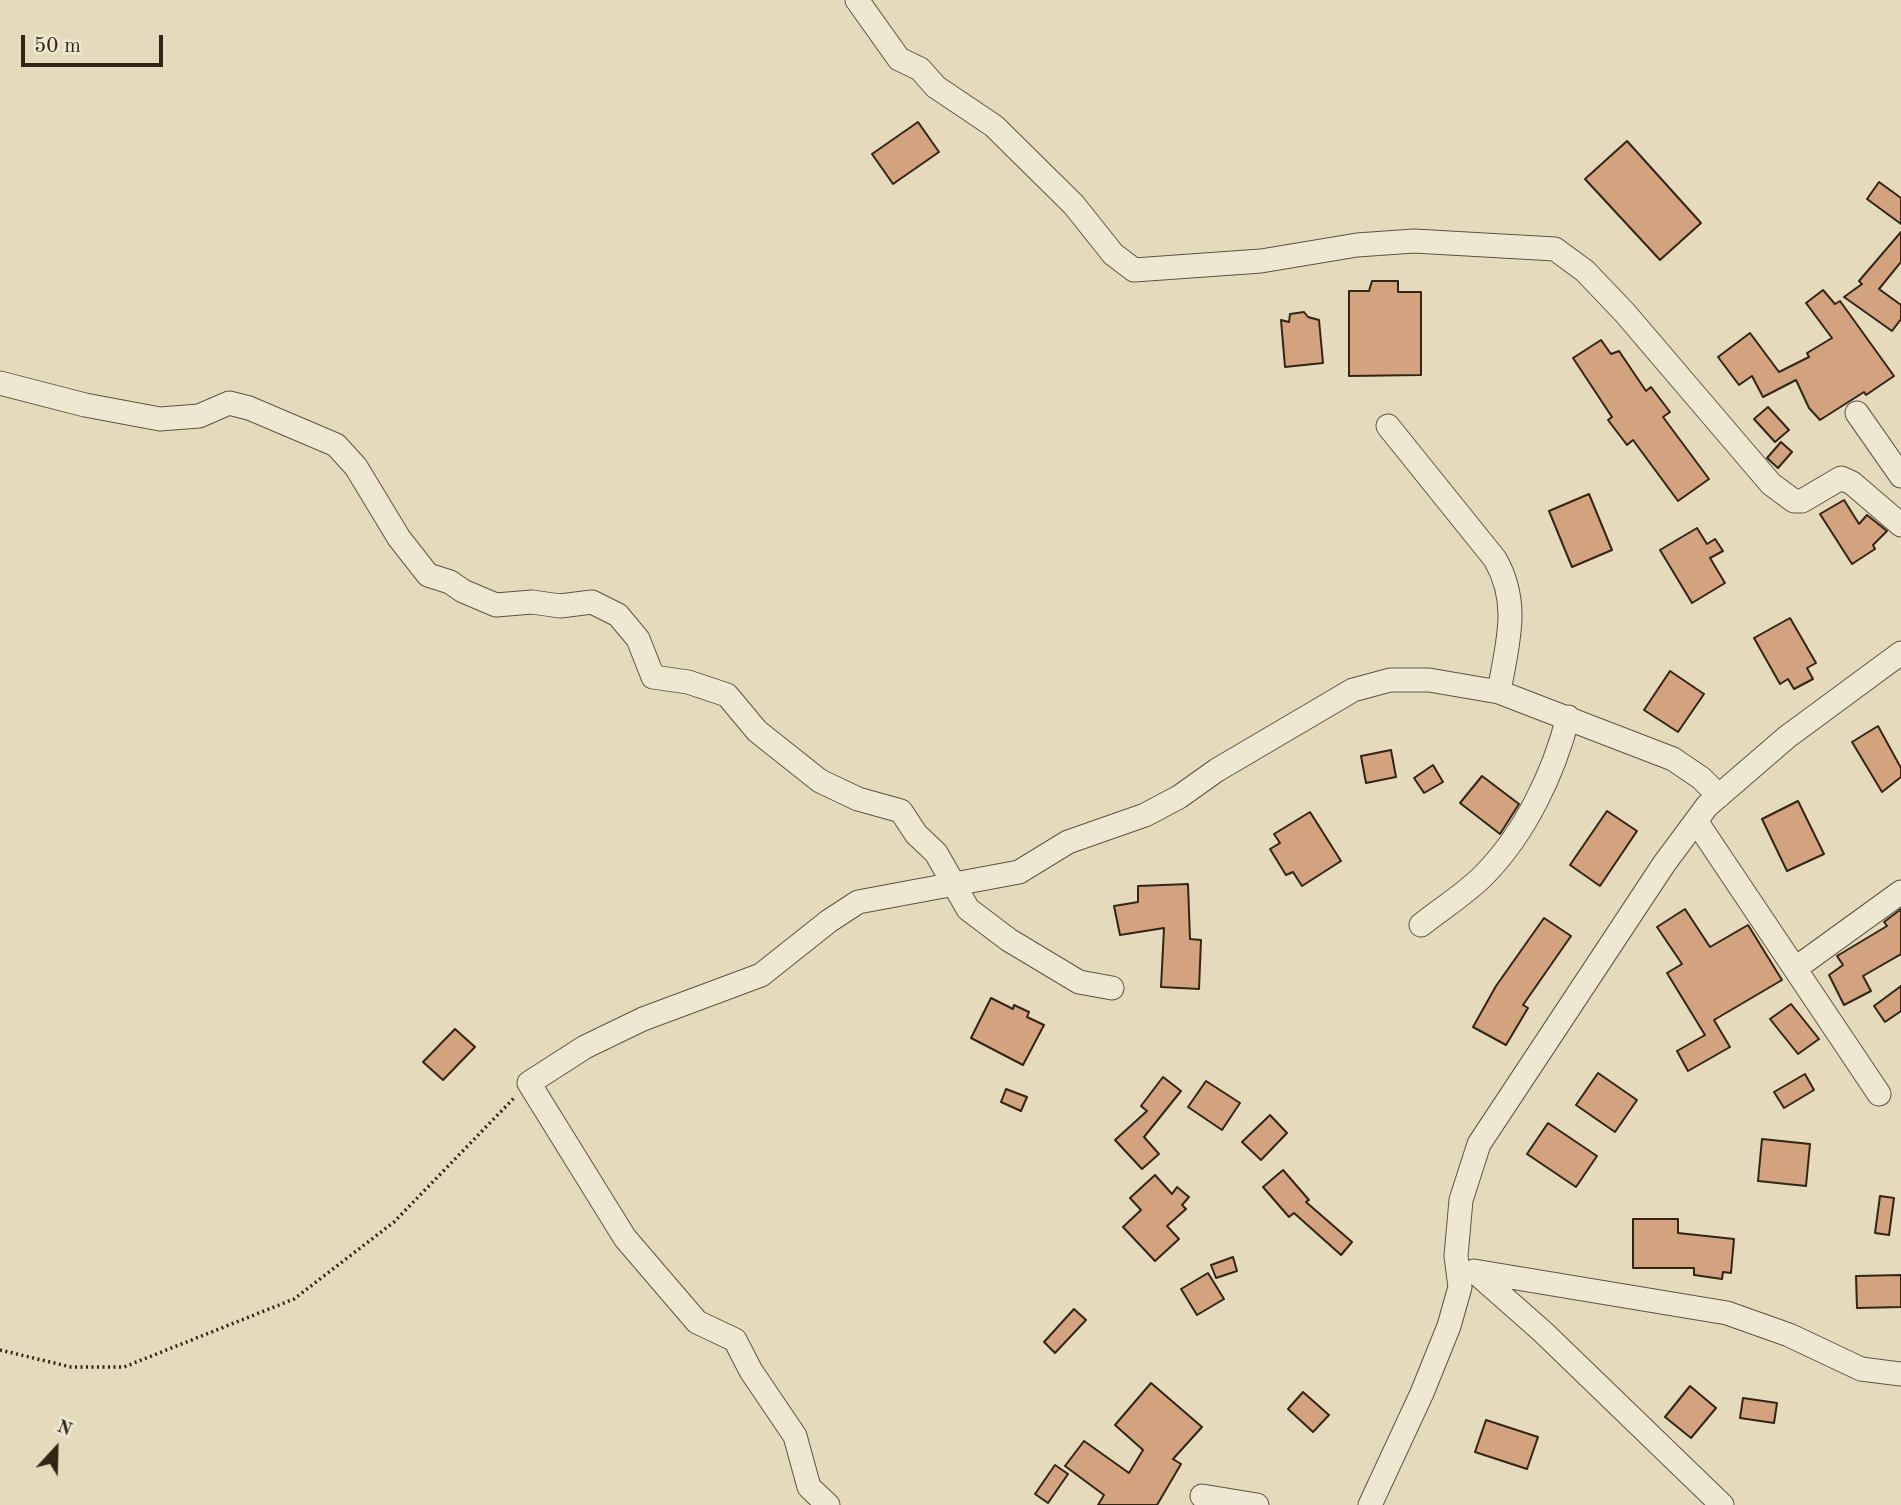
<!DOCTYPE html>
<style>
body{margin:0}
#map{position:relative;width:1901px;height:1505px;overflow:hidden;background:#e5dbbc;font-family:"Old Standard TT",serif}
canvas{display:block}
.north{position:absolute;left:21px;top:1414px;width:70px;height:70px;-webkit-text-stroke:5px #eee8d3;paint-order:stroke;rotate:22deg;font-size:19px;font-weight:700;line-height:28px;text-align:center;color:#322516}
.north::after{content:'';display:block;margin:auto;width:24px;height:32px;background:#322516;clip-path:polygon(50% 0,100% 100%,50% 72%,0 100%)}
.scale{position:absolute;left:21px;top:35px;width:142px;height:32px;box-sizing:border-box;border:4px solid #322516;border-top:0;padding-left:9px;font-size:21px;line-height:24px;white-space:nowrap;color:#322516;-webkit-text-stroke:5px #eee8d3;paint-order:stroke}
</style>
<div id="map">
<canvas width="1901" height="1505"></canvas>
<div class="north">N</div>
<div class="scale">50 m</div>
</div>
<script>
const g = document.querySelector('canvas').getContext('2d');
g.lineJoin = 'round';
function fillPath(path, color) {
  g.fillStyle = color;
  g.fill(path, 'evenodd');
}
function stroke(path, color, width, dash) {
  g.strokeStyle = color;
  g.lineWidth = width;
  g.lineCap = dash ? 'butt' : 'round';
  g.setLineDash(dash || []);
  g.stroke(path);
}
const building = new Path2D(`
 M918,122L939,152L893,184L872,154Z
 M1627,141L1701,223L1660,260L1585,179Z
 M1879,182L1901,198V224L1867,199Z
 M1901,232V262L1879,289L1901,305V319L1892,331L1844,297L1862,284L1859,281Z
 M1372,281H1398V292H1421V375L1349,376V291H1369Z
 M1823,290L1835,304L1840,301L1894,376L1866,395L1864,392L1820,420L1809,408L1796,380L1763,397L1752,376L1739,385L1718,357L1750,333L1779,372L1809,357L1807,353L1832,338L1806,303Z
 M1304,312L1308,317L1319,320L1323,363L1285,367L1281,320L1289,322L1290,314Z
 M1601,340L1611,354L1619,351L1646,391L1651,387L1670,412L1663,417L1709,479L1678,501L1633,440L1627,445L1608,420L1612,417L1573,358Z
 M1768,407L1789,430L1775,442L1754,419Z
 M1781,442L1792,452L1778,468L1767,458Z
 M1589,494L1612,550L1572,567L1549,511Z
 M1844,500L1859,524L1867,515L1887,531L1873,545L1875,549L1852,564L1820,514Z
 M1697,528L1707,544L1715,539L1723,551L1710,558L1725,583L1692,603L1660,550Z
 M1790,618L1816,663L1807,668L1813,679L1794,689L1788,679L1780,684L1754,638Z
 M1670,671L1704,694L1678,732L1644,710Z
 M1878,726L1901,768V777L1882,792L1852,742Z
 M1391,750L1396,777L1366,783L1361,756Z
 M1433,765L1443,782L1424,793L1414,778Z
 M1482,776L1519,804L1500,834L1460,803Z
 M1798,801L1824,854L1787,871L1762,819Z
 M1607,811L1637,831L1600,886L1570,865Z
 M1310,812L1341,861L1302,886L1293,872L1286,875L1270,849L1280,843L1274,834Z
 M1188,884L1190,939L1201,940L1199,989L1161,987L1164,928L1120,935L1114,906L1138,902V886Z
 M1685,909L1710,947L1748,925L1782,980L1714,1020L1730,1047L1688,1071L1677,1051L1705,1035L1667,973L1682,964L1657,927Z
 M1901,909V954L1863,976L1871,991L1844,1005L1829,975L1843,965L1837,956L1887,926L1884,922Z
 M1544,918L1571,936L1523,1005L1528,1008L1506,1045L1473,1027L1496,986Z
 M1901,986V1011L1885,1022L1874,1006Z
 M991,998L1013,1009L1014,1005L1029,1012L1027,1017L1044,1025L1023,1065L971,1038Z
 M1791,1004L1819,1039L1798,1054L1770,1019Z
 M455,1029L475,1047L443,1080L423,1062Z
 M1598,1073L1637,1100L1615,1132L1576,1105Z
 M1805,1074L1814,1090L1784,1108L1774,1092Z
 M1163,1077L1181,1091L1144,1137L1159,1154L1142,1169L1115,1140L1147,1111L1141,1106Z
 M1206,1081L1240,1103L1222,1130L1188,1107Z
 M1006,1089L1027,1097L1021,1111L1001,1102Z
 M1270,1115L1287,1133L1261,1160L1242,1142Z
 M1548,1123L1597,1156L1576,1187L1527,1154Z
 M1762,1139L1810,1144L1806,1186L1758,1181Z
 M1283,1170L1309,1200L1306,1202L1352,1242L1341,1255L1294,1213L1289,1217L1263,1187Z
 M1155,1175L1172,1194L1177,1187L1189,1197L1182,1205L1186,1209L1167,1226L1179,1239L1155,1261L1123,1227L1141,1210L1130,1198Z
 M1880,1196L1894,1198L1889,1235L1875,1233Z
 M1633,1219H1678V1233L1734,1239L1731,1273L1723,1272L1722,1279L1694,1275V1268H1633Z
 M1233,1257L1237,1271L1216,1278L1211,1265Z
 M1208,1273L1224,1299L1197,1315L1181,1289Z
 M1901,1275V1307L1857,1308L1856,1276Z
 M1074,1309L1086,1320L1055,1353L1044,1342Z
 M1151,1383L1202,1427L1173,1459L1181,1464L1157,1505H1098L1104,1495L1065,1466L1084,1441L1129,1473L1143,1450L1115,1425Z
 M1690,1386L1716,1408L1691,1438L1665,1417Z
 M1303,1392L1329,1415L1313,1432L1288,1409Z
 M1743,1398L1777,1403L1774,1423L1740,1418Z
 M1486,1420L1538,1437L1527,1469L1475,1452Z
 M1055,1465L1068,1474L1048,1503L1035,1494Z`);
const path = new Path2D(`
 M0,1350L71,1367H124L294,1299L394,1222L515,1097`);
const minor = new Path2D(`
 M857,0L899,59L920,69L936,87L994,126L1074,205L1113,254L1134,270L1261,261L1357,245L1414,241L1555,249L1585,271L1625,313L1771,484L1794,501H1802L1841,478L1852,483L1901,525
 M0,383L85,405L160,419L199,416L229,403L249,408L336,445L356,467L399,538L428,575L450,582L463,591L496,605L532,602L560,606L592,602L618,615L638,639L653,677L688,682L727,695L757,731L820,781L858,799L901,811L916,834L936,853L968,909L1009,940L1079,982L1112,988
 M1857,413L1901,476
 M1388,426L1495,559C1521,604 1507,644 1499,692
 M1696,821L1879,1094
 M1421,925C1442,908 1467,893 1485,874C1525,833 1554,773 1568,717
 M1796,968L1901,892
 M1474,1271L1727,1313L1789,1335L1861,1369L1901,1374
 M1475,1272L1543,1332L1722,1505
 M1202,1496L1257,1505
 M828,1505L809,1487L795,1436L751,1371L735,1340L697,1322L625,1238L529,1083L585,1047L643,1019L761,975L829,921L858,902L1019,872L1068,842L1145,815L1179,797L1217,770L1353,690L1390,680H1429L1499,692L1673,759L1701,778L1719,796
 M1370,1505L1422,1393L1449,1326L1460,1287L1456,1256L1461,1200L1479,1144L1664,864L1707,806L1787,737L1901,653`);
fillPath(building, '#d3a27f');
stroke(building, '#322516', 2);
stroke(minor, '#5f5240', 25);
stroke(path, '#322516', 3.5, [2, 3.5]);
stroke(minor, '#eee8d3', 23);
</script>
